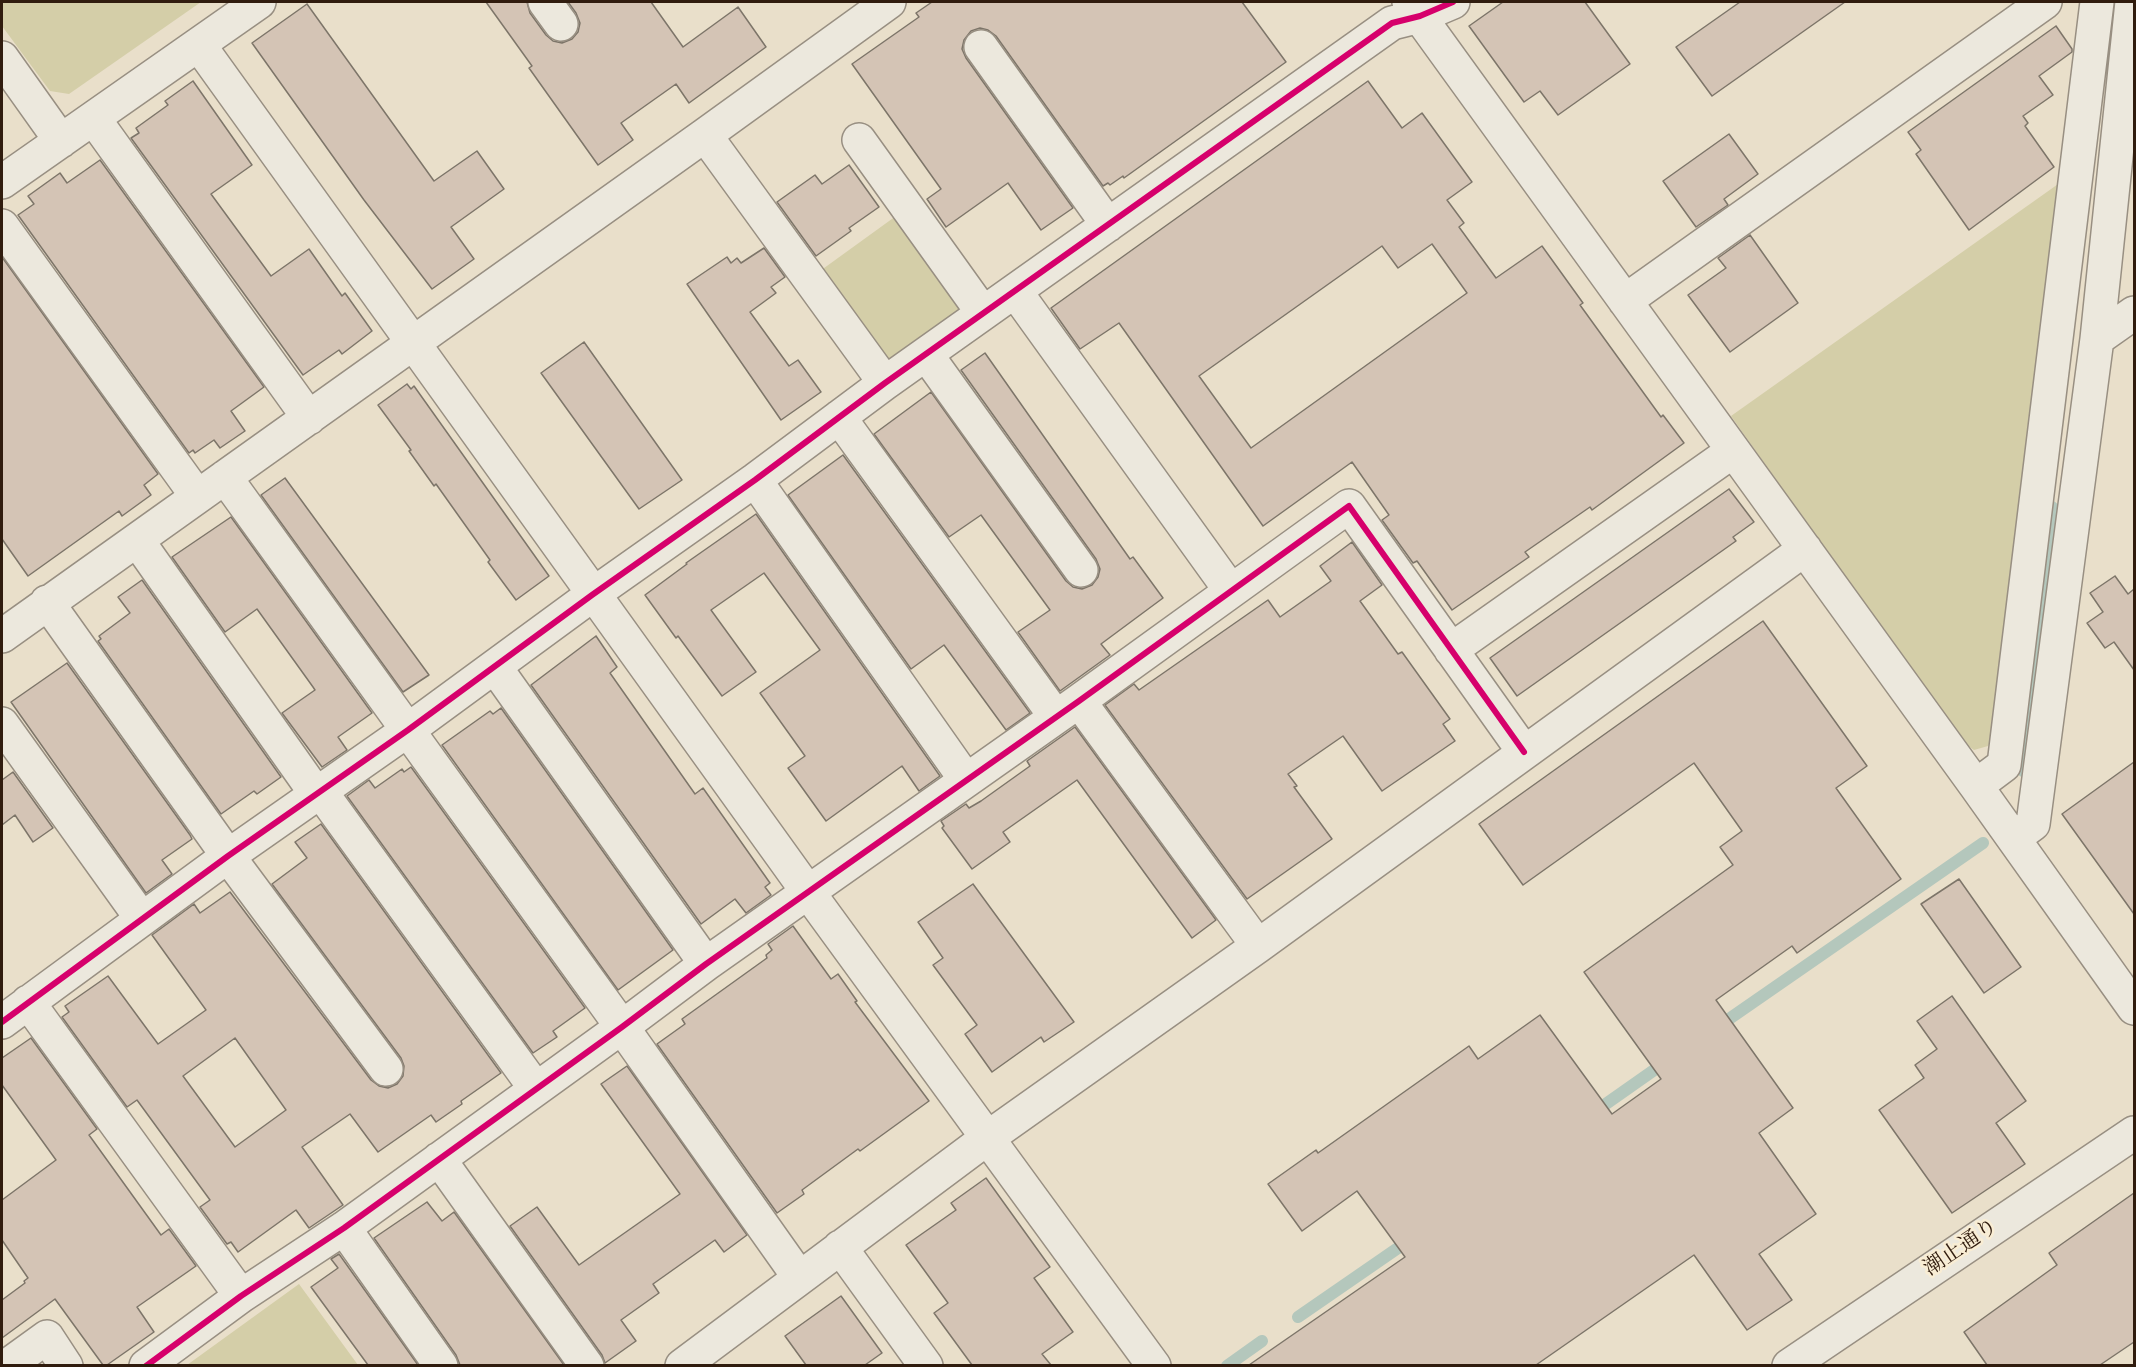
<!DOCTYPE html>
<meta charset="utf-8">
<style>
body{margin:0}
#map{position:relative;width:2136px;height:1367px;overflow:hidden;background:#e9dfca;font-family:Vollkorn,serif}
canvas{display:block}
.frame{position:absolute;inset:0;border:3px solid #301c0e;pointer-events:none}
</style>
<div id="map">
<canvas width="2136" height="1367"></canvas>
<div class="frame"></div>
</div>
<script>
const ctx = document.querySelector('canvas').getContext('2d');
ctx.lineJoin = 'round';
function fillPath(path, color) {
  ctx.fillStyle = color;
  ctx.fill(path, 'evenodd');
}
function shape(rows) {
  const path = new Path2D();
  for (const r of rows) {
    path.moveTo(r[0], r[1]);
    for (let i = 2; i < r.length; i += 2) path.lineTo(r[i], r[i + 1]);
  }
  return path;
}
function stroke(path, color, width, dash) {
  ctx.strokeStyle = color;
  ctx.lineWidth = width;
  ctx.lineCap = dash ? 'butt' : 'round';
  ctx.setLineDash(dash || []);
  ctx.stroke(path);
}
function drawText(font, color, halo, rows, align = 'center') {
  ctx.font = font + ' Vollkorn,"Noto Serif JP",serif';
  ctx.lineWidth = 5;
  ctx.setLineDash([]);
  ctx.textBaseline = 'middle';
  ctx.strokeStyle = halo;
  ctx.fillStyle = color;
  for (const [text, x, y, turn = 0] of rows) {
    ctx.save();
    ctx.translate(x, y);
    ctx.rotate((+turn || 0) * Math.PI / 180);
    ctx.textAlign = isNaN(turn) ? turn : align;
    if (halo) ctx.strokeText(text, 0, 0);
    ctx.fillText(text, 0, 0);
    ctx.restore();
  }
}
const green = shape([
 [2,2,201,2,69,94,50,91,2,26],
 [2061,182,1998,733,1988,746,1974,750,1961,741,1731,416],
 [896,216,964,310,888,365,820,271],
 [299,1284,358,1365,187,1365]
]);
const stream = shape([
 [2106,64,2114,2],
 [2023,771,2052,507],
 [1716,1028,1983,843],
 [1593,1113,1667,1061],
 [1298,1317,1411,1239],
 [1227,1366,1262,1341]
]);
const building = shape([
 [486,2,527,2,530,13,546,35,553,41,562,43,572,39,578,32,580,23,576,13,568,2,651,2,683,47,738,7,766,47,689,103,676,84,621,123,633,140,598,165,529,68,532,66,486,2],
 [932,2,1242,2,1286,62,1124,178,1123,176,1110,185,1108,183,1103,186,996,36,988,30,980,28,971,31,964,40,962,49,966,58,1073,208,1041,230,1008,183,946,227,927,199,941,189,852,64,919,17,916,13,932,2],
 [1503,2,1585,2,1630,64,1558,115,1540,91,1524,102,1469,26,1503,2],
 [1740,2,1845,2,1712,96,1676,47,1740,2],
 [307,4,434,181,477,151,504,189,451,227,474,259,432,289,364,200,252,43,307,4],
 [2056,26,2072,49,2072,52,2039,76,2053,95,2023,116,2028,123,2025,126,2054,167,1969,230,1916,154,1921,150,1908,132,2056,26],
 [193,81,252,165,211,194,271,276,309,249,342,296,345,293,372,331,342,354,339,350,303,375,131,138,139,133,136,128,168,105,165,101,193,81],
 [1368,81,1402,128,1422,113,1472,182,1447,200,1464,223,1459,227,1496,278,1542,246,1583,303,1580,305,1661,417,1663,415,1684,443,1592,510,1590,507,1525,552,1529,557,1452,610,1417,561,1413,563,1382,520,1389,515,1352,462,1263,526,1119,323,1080,349,1051,308,1368,81],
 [1432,244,1467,293,1251,448,1199,376,1382,246,1398,268,1432,244],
 [1729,134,1758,174,1724,199,1728,205,1696,227,1663,181,1729,134],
 [100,160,264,387,231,411,245,431,220,448,214,440,195,453,193,450,189,453,18,215,34,204,28,196,60,173,67,183,100,160],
 [849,165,879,207,849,228,851,231,816,256,777,202,815,175,822,184,849,165],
 [1750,235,1798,303,1730,352,1688,295,1726,268,1718,258,1750,235],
 [764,248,785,277,771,287,776,293,750,312,789,366,798,360,821,392,781,420,687,284,727,257,731,263,737,258,741,263,764,248],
 [2,257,158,474,144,485,151,495,122,516,119,511,28,576,2,539,2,257],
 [584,342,682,480,639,509,541,373,584,342],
 [985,353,1130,559,1133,557,1163,598,1101,644,1110,655,1060,691,1018,632,1050,610,981,515,949,537,874,434,931,392,1066,581,1073,587,1082,589,1092,585,1098,577,1100,569,1096,559,961,370,985,353],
 [407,384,411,389,414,386,549,576,516,600,488,562,490,560,436,484,434,486,409,451,411,450,378,405,407,384],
 [843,455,1030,713,1006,730,944,645,911,669,788,495,843,455],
 [285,478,429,675,403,692,261,495,285,478],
 [1729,489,1754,522,1733,537,1736,541,1517,696,1490,658,1729,489],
 [756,514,940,776,919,791,902,766,826,821,788,768,805,756,760,693,820,650,764,573,711,610,756,672,722,696,678,636,676,638,645,595,687,564,686,563,756,514],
 [231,517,372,713,338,737,347,750,322,767,282,713,315,690,313,687,257,609,225,632,172,557,231,517],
 [1352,542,1382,585,1360,601,1398,654,1402,652,1450,719,1443,724,1455,741,1382,791,1343,736,1288,774,1297,786,1294,787,1332,839,1247,899,1105,705,1134,684,1139,690,1268,600,1280,617,1331,581,1320,566,1352,542],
 [2115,576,2128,594,2134,589,2134,670,2114,642,2105,648,2087,623,2103,612,2090,593,2115,576],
 [142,580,281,777,257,794,254,791,221,814,98,641,101,639,99,636,130,613,118,597,142,580],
 [1763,621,1867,766,1836,788,1901,879,1797,953,1792,946,1716,1000,1793,1108,1759,1133,1816,1214,1759,1254,1792,1300,1747,1330,1694,1255,1536,1365,1249,1365,1405,1257,1357,1191,1302,1231,1268,1184,1316,1150,1318,1153,1469,1046,1478,1059,1540,1015,1612,1114,1661,1079,1584,972,1733,865,1720,847,1742,831,1694,763,1523,885,1479,824,1763,621],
 [596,636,617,667,610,673,695,794,703,788,770,883,765,887,771,895,746,913,735,899,701,924,531,685,596,636],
 [67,663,190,835,192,839,162,860,172,874,146,893,11,702,67,663],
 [501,708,673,950,618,990,442,745,490,711,493,714,501,708],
 [1075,727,1216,920,1192,938,1077,780,1003,832,1010,842,972,869,942,828,944,826,941,821,966,804,969,808,981,801,1030,766,1027,761,1075,727],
 [2134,762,2134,914,2062,814,2134,762],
 [411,767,585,1008,553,1031,557,1037,533,1053,347,796,369,780,375,788,402,769,404,772,411,767],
 [13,772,53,828,33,842,15,815,2,825,2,780,13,772],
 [321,824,501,1073,461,1101,462,1104,436,1122,431,1115,378,1152,350,1114,302,1147,343,1205,309,1228,296,1210,238,1252,231,1242,227,1244,200,1207,210,1200,137,1100,127,1107,62,1017,69,1012,65,1006,108,976,158,1044,206,1010,152,935,194,904,200,913,230,892,371,1080,379,1086,388,1088,397,1084,403,1076,404,1066,401,1058,272,884,307,858,295,842,321,824],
 [235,1038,286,1110,235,1147,183,1076,235,1038],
 [1959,879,2021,967,1984,993,1921,904,1959,879],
 [973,884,1074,1022,1044,1042,1041,1037,992,1072,965,1034,977,1025,933,965,943,958,918,922,973,884],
 [793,926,831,979,838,974,857,1001,855,1002,929,1101,860,1151,858,1149,802,1190,804,1194,777,1213,657,1044,685,1024,682,1019,767,958,766,955,772,950,768,944,793,926],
 [1952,996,2026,1101,1996,1123,2025,1164,1952,1213,1879,1110,1924,1078,1915,1065,1937,1049,1917,1021,1952,996],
 [31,1038,97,1129,89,1135,161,1235,169,1229,196,1266,137,1307,154,1332,107,1365,103,1365,55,1299,2,1338,2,1300,25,1283,24,1281,28,1278,2,1240,2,1200,56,1160,2,1085,2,1058,31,1038],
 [627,1066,747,1235,724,1252,715,1240,653,1284,659,1293,621,1320,636,1341,605,1363,602,1355,510,1226,537,1207,579,1265,680,1194,601,1084,627,1066],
 [986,1178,1050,1267,1034,1278,1073,1332,1042,1354,1051,1365,972,1365,934,1313,948,1303,906,1245,956,1210,951,1203,986,1178],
 [2134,1193,2134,1342,2100,1365,1987,1365,1964,1332,2057,1265,2049,1253,2134,1193],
 [427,1202,442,1221,454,1212,564,1365,460,1365,456,1355,374,1238,427,1202],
 [339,1254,418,1365,368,1365,311,1287,338,1268,331,1259,339,1254],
 [841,1296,882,1353,865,1365,806,1365,785,1336,841,1296]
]);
const minor = shape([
 [545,2,561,24],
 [1409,2,1976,786,2134,1008],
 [199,45,808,892,1154,1366],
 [981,47,1108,225],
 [2,58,61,141],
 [94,119,309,418],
 [705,135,885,383],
 [859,140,983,313],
 [2,182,259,2],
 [2,226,197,496],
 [1015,291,1231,591],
 [1625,301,2045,2],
 [2097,339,2134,313],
 [926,354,1081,570],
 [839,417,1056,717],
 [225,477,622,1027,799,1277],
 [755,480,966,780],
 [137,540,317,795],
 [47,602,228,856,386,1069],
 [2,636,705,135,889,2],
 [1451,650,1733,451],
 [495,667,706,964],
 [1079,701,1258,946],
 [2,724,142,919],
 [1976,786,2004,765,2097,2],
 [321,792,536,1089],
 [2014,838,2033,824,2097,339,2132,2],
 [28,1002,241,1296],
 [2,1022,228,856,408,730,592,595,755,480,885,383,1392,23,1420,16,1453,2],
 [439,1159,587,1366],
 [344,1228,441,1366],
 [840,1247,926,1366],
 [7,1366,47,1337,66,1366],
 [146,1366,241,1296,344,1228,622,1027,706,964,1079,701,1349,506,1524,752],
 [682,1366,986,1139,1258,946,1805,549],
 [1789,1366,2134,1133]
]);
const cycleway = shape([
 [2,1022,228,856,408,730,592,595,755,480,885,383,1392,23,1420,16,1453,2],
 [146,1366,241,1296,344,1228,622,1027,706,964,1079,701,1349,506,1524,752]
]);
const streetNames = [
 ["潮止通り",1962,1249,-34]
];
fillPath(green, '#d4cea8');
stroke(stream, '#b4c7bc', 12);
fillPath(building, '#d4c4b5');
stroke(building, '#7d7569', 1.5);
stroke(minor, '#988f82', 36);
stroke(minor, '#ece8dd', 33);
stroke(cycleway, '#d6006c', 6);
drawText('21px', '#301c0e', '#f9edd4', streetNames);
</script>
